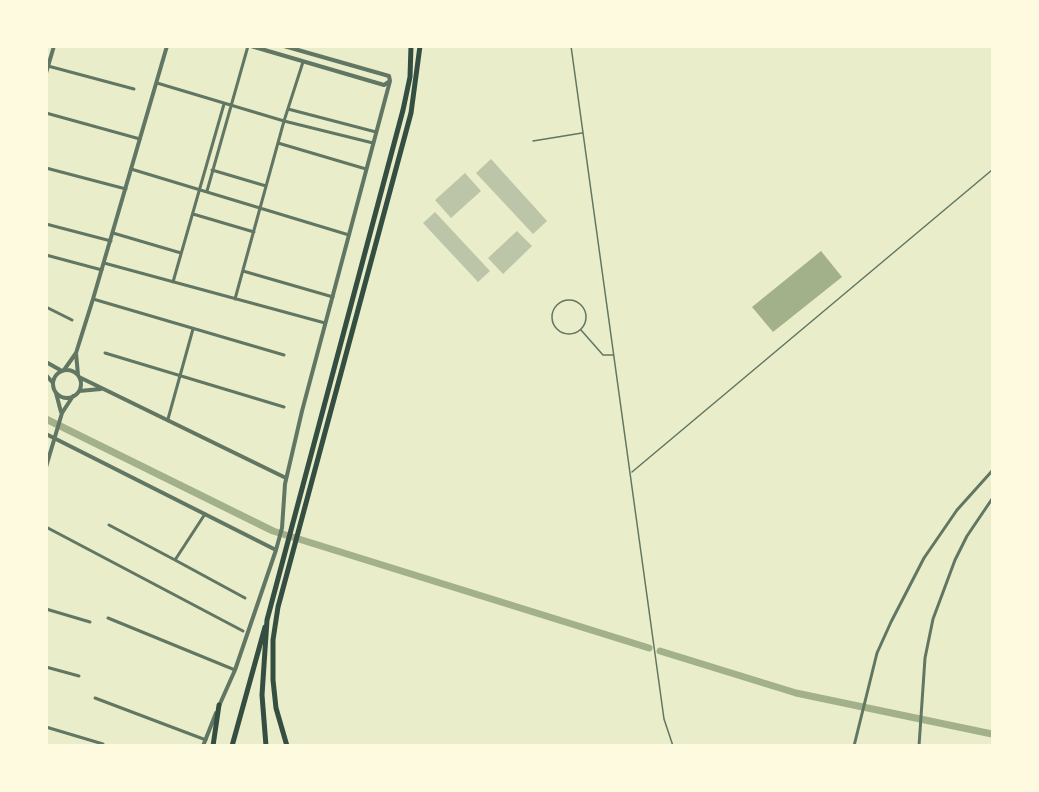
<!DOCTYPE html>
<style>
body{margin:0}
#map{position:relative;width:1039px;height:792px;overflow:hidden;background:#e9edc9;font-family:Rubik,sans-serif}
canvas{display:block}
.frame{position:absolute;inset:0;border:48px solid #fefae0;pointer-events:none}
</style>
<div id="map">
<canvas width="1039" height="792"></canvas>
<div class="frame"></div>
</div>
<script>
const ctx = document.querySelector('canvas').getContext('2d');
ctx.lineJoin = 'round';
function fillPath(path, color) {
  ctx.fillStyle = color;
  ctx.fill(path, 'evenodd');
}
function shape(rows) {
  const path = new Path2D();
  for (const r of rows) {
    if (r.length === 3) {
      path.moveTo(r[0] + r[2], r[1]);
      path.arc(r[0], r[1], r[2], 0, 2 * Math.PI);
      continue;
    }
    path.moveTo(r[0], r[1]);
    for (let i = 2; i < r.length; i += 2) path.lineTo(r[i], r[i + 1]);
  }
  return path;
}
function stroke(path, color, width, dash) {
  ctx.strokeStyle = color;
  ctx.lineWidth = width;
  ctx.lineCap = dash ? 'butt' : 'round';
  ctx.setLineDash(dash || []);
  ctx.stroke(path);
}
const water = shape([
 [821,251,842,277,773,332,752,307]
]);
const canal = shape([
 [46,419,273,531,649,648],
 [660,651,796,693,992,734]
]);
const building = shape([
 [491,159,547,221,533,234,476,173],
 [465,173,481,191,451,218,435,200],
 [435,212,490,271,478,282,423,223],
 [517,231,532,246,503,274,488,258]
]);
const service = shape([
 [571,46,664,719,673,746],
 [533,141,582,133],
 [569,317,17],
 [581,330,603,355,613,355],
 [632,472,992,170]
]);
const minor = shape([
 [48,66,134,89],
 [157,83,284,121,373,143],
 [288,109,376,132],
 [46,113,140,139],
 [278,143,366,169],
 [46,168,126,189],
 [131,169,349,235],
 [212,170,266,186],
 [207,191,248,46],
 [193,214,254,232],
 [46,224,111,241],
 [113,233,181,253],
 [46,255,102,270],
 [104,263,325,323],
 [243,271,333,297],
 [173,282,224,104],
 [93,299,284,355],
 [235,299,284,121,303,62],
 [46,307,72,320],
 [105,353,284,407],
 [168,419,193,329],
 [109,525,175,560,205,514],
 [46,527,243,631],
 [175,560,245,598],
 [46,609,90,622],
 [108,618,235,670],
 [46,667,79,676],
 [95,698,206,740],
 [46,727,103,744],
 [854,746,877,653,891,622,924,558,957,510,992,471],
 [919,746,925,658,933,619,955,560,967,536,992,499]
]);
const tertiary = shape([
 [251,46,384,85,390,81,389,76,284,46],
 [46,73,54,46],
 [76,353,78,375],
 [46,362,62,371],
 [64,370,76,353,93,299,167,46],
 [67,384,14],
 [46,375,53,383],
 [79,377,286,478],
 [79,391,101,389],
 [56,393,61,412],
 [46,434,276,550],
 [46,467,62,413,73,396],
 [219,706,235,670,276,550,282,528,285,484,302,411,390,81],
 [203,746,216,713]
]);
const primary = shape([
 [213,746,219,705],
 [232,746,265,627]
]);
const trunk = shape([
 [266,746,262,695,267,620,403,110,410,77,411,46],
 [287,746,276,708,273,680,273,640,278,607,411,113,420,46]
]);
fillPath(water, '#a3b18a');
stroke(canal, '#a3b18a', 7);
fillPath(building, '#bcc5a7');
stroke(service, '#617663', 1.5);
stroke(minor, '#617663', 3);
stroke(tertiary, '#617663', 4);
stroke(primary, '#344e41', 5);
stroke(trunk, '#344e41', 5);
</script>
